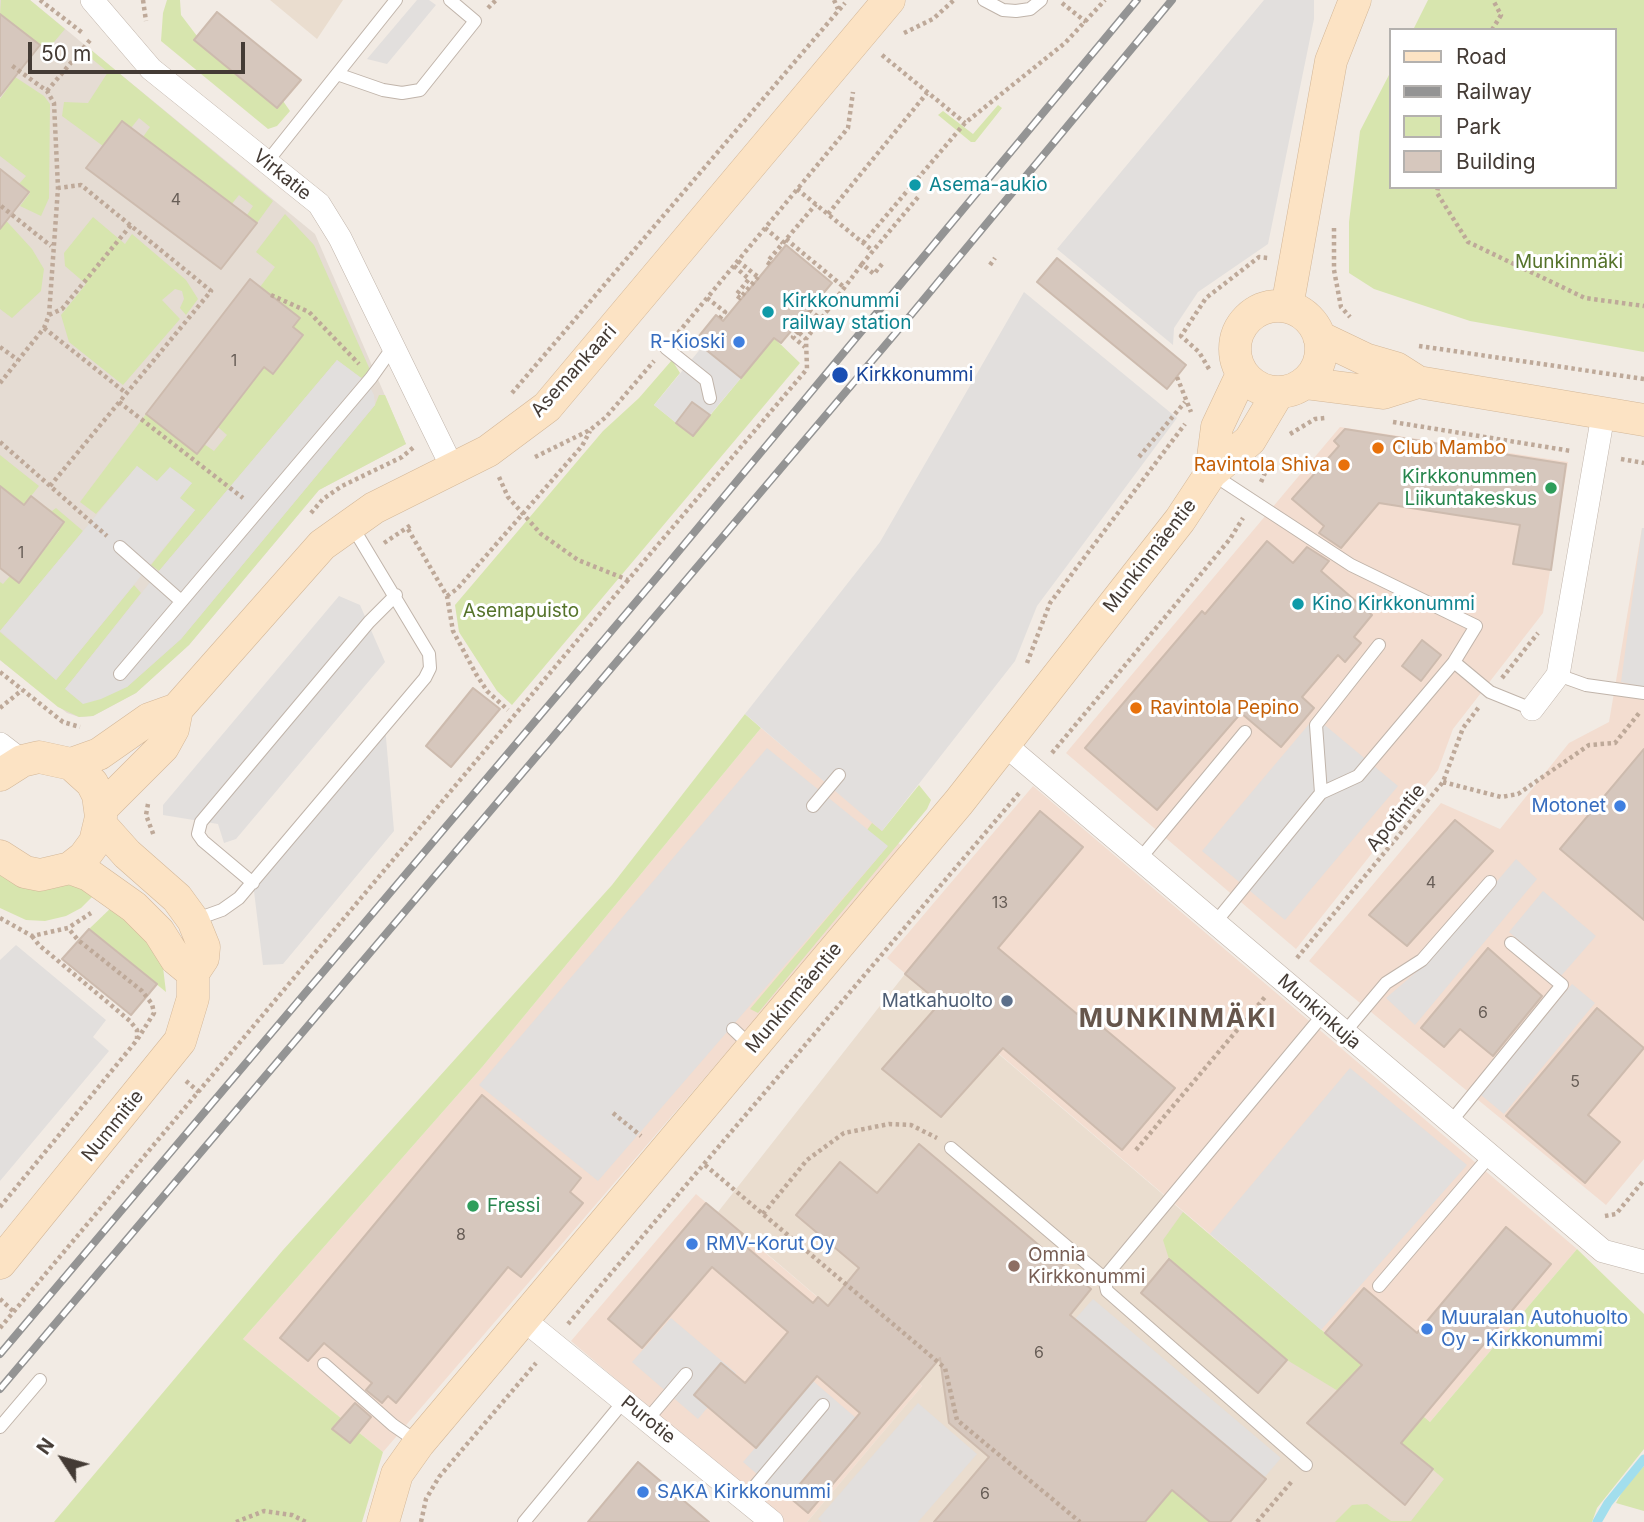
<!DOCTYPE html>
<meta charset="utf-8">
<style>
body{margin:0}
#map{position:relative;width:1644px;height:1522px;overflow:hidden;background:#f2ebe4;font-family:Inter,sans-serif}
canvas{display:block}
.legend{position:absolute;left:1389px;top:28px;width:228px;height:161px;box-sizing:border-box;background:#fff;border:2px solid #b4b1ae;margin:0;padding:9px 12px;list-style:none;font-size:21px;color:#443b35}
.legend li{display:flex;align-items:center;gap:14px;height:35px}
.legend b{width:35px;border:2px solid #b4b1ae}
.north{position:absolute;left:28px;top:1424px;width:70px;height:70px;-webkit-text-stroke:5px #fff;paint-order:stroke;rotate:306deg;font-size:19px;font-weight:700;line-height:28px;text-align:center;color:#443b35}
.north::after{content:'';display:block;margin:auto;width:24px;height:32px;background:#443b35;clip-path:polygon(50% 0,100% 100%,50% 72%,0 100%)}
.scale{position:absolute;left:28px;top:42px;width:217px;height:32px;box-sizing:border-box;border:4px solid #443b35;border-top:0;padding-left:9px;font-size:21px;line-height:24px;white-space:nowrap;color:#443b35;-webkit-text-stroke:5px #fff;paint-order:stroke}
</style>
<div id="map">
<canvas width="1644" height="1522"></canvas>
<ul class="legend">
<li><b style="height:9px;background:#fce3c4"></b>Road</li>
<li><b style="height:9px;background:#949494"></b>Railway</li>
<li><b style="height:19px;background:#d7e5ae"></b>Park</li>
<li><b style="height:19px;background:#d6c7bd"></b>Building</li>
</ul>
<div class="north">N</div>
<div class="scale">50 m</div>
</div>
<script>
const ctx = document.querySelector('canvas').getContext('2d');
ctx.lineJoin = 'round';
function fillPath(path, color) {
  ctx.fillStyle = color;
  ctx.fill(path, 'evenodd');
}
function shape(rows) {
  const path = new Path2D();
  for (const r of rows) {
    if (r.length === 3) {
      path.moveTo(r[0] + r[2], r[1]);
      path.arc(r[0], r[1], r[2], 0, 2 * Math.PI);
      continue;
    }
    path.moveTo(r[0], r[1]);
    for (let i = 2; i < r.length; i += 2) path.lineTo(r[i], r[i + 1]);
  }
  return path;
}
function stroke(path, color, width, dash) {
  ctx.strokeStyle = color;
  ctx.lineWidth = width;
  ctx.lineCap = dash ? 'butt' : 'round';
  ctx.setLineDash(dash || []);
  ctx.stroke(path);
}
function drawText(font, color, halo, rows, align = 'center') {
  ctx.font = font + ' Inter,sans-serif';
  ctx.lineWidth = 6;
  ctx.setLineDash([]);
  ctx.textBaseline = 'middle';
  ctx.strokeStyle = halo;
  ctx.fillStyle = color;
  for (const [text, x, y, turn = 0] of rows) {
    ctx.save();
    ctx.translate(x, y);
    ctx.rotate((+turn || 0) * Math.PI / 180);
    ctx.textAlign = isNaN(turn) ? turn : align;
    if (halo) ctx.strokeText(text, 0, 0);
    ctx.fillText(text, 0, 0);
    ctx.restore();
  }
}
const residential = shape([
 [0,0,30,0,315,234,406,444,319,490,189,645,136,693,93,716,79,717,67,713,0,660]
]);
const commercial = shape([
 [1340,427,1568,462,1543,613,1453,729,1438,770,1296,949,1066,753],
 [1642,528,1644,528,1644,1159,1606,1205,1309,961,1441,803,1500,829,1569,743,1609,722],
 [761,728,903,847,383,1452,243,1339,483,1066],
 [1033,786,1577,1249,1430,1422,887,958],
 [696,1194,922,1386,807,1522,784,1522,571,1341]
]);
const education = shape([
 [270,0,343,0,317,39],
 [905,974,1490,1474,1449,1522,807,1522,922,1386,718,1212]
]);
const green = shape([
 [1,0,30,0,65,29,49,48,41,45,33,54,23,47,30,37,0,14],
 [167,0,180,0,181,15,197,36,194,40,277,108,283,101,290,111,277,126,268,129,161,41,163,13],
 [1428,0,1644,0,1644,352,1470,321,1374,289,1349,273,1349,222,1360,131,1390,73,1390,187,1614,187,1614,30,1413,30],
 [90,49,273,201,257,223,247,215,253,206,239,195,231,205,143,137,150,127,139,118,131,128,122,121,103,146,62,116,64,102,88,103,108,72,86,54],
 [6,71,44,96,50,104,49,198,41,216,20,206,30,193,19,184,26,176,0,156,0,99,10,85,1,78],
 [998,105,1002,108,975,142,971,142,938,115,943,111,973,134],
 [0,214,32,249,44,269,41,291,12,318,0,309,0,229,3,225],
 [285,214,314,245,371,372,361,378,337,360,159,571,151,565,195,510,179,498,192,483,157,482,137,466,96,514,80,502,146,414,196,453,204,444,214,451,227,435,218,427,264,367,274,374,303,335,293,327,299,317,260,287,275,267,256,252],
 [93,217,125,244,132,234,186,280,198,299,186,315,180,308,184,299,182,291,175,289,162,300,180,319,123,385,69,342,61,315,86,284,65,266,64,253],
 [774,338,800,363,512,705,497,691,459,632,455,605,603,431,639,398,672,360,680,373,654,405,693,436],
 [379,395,385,395,406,444,319,490,189,645,136,693,93,716,79,717,58,707,0,660,0,632,56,680,134,585,141,593,65,689,127,687,181,639,375,405],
 [0,455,39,486,24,505,0,486],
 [46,507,52,511,56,508,83,531,0,631,0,582,3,584,10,576,19,583,59,531,40,515],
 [745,714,761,728,483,1066,243,1339,383,1452,362,1522,54,1522,283,1250,612,885],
 [919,785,931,800,927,809,758,1013,750,1009,887,847,867,830,872,823,882,831],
 [0,874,81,887,95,894,81,908,66,916,45,921,26,920,0,908],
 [114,905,136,921,162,959,166,992,89,929],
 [1183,1212,1430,1422,1577,1249,1644,1314,1644,1449,1597,1508,1592,1522,1335,1522,1352,1505,1367,1504,1391,1521,1411,1521,1444,1479,1338,1391,1287,1360,1169,1259,1163,1240],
 [1644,1466,1644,1511,1616,1503,1624,1488],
 [1172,1490,1210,1522,1145,1522]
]);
const parking = shape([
 [417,0,429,0,436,5,387,64,367,59],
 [1264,0,1314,0,1314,19,1268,244,1198,292,1174,328,1173,345,1057,249],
 [1024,292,1177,418,1037,606,1015,661,882,831,745,714,880,542],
 [702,347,741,378,710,415,692,402,676,423,654,405],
 [337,360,368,383,374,395,375,405,181,639,127,687,101,699,83,704,65,689,159,571],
 [137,466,157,481,170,467,192,483,180,498,195,510,56,680,0,631],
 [1642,528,1644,528,1644,687,1621,682],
 [339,596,360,605,385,662,236,839,224,843,218,824,163,815,163,805],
 [1315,717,1398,786,1285,920,1202,851],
 [385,726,394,831,283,964,263,965,253,883],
 [767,748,888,846,598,1181,479,1085],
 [1516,859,1537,879,1415,1025,1386,998,1428,962],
 [1543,891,1596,936,1561,976,1509,932],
 [16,945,106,1020,93,1037,109,1051,0,1181,0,960],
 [1572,984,1595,1003,1504,1114,1481,1095],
 [1350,1068,1467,1165,1321,1330,1210,1234],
 [1093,1299,1281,1458,1264,1478,1075,1319],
 [671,1318,736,1373,698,1419,632,1362],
 [813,1381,856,1418,786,1499,743,1462],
 [918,1403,977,1454,918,1522,822,1522,818,1519]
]);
const stream = shape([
 [1597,1522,1608,1503,1644,1459]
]);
const building = shape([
 [217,12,301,80,277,108,194,40,217,12],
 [0,14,40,45,0,96,0,14],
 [122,121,257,223,221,269,86,168,122,121],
 [0,169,29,192,0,229,0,169],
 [786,245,832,283,781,343,774,338,741,378,695,341,716,315,723,321,786,245],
 [1057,258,1186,365,1167,389,1037,282,1057,258],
 [250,279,300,318,293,327,303,335,273,374,264,367,197,454,146,414,250,279],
 [692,402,710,415,693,436,676,423,692,402],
 [1345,429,1566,464,1551,570,1513,564,1520,525,1379,503,1341,548,1319,533,1324,526,1292,499,1339,446,1334,441,1345,429],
 [0,486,24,505,31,496,64,522,19,583,0,568,0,486],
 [1267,541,1293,563,1307,547,1329,561,1321,571,1372,615,1354,637,1361,643,1345,662,1338,655,1302,697,1314,708,1281,747,1241,713,1157,810,1085,748,1202,611,1205,614,1267,541],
 [1422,640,1441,655,1421,681,1402,666,1422,640],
 [473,688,500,709,451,767,426,746,473,688],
 [1644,749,1644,920,1560,849,1644,749],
 [1040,811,1083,847,998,948,1077,1014,1081,1009,1175,1088,1122,1150,1003,1048,941,1117,882,1069,940,1003,905,974,1040,811],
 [1455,820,1493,851,1407,946,1369,915,1455,820],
 [89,929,157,984,131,1015,62,959,89,929],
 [1488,948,1542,996,1493,1056,1460,1029,1444,1047,1421,1028,1488,948],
 [1597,1008,1644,1048,1588,1115,1620,1142,1585,1183,1506,1116,1597,1008],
 [482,1095,581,1178,570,1192,583,1203,521,1277,508,1267,396,1403,388,1396,382,1403,366,1390,372,1383,324,1343,308,1361,280,1338,482,1095],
 [919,1144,1091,1289,1070,1315,1266,1479,1230,1522,1210,1522,1172,1490,1145,1522,934,1522,989,1457,949,1423,940,1358,808,1513,789,1497,860,1413,817,1376,756,1448,694,1395,721,1363,745,1383,788,1332,712,1267,642,1348,608,1319,706,1203,743,1234,738,1240,813,1303,818,1297,828,1306,859,1268,796,1215,840,1162,877,1193,919,1144],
 [1506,1227,1551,1264,1401,1443,1433,1469,1405,1505,1307,1423,1362,1365,1325,1333,1364,1288,1417,1333,1506,1227],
 [1169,1259,1287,1360,1258,1393,1141,1293,1169,1259],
 [355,1403,371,1417,350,1443,332,1429,355,1403],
 [638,1462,709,1522,588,1522,638,1462]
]);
const path = shape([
 [40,0,84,34],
 [143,0,146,21],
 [834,0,838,9],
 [1062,3,1086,22],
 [488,8,496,0],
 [1492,30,1501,15,1493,0],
 [904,33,933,19,954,0],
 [882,55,965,123],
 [47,91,91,39],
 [1438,187,1437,193,1468,242,1585,298,1644,306],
 [797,189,873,251],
 [1,206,51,246],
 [828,214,927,93],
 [765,228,783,243],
 [1334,228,1334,270,1341,307,1350,317],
 [786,239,845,288],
 [863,243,965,123,1065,43,1105,0],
 [738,261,758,277],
 [770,264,767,262,816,204],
 [882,264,874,274,862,264,919,196],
 [990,265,995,258],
 [734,266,749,279,736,295,740,298,758,277],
 [271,295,309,312,359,364],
 [707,298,725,312,720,318],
 [816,301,829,312],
 [809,310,822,320],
 [49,315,62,309,131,225],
 [44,328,126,393],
 [794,328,806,339],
 [798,331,793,337,805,347],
 [678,333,848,128,853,92],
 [1419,346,1644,379],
 [0,347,18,360],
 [1209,369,1199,352,1181,336,1206,298,1259,257,1268,258],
 [1177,377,1191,412],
 [0,383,44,328,49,315,58,188,54,103,47,91,11,65],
 [512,393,845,3],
 [119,402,243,498],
 [1393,422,1571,451],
 [1290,434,1315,419,1325,418],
 [0,442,107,536],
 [535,457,590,430,606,417,654,361],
 [1139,457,1185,402],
 [1621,459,1644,463],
 [499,477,508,497,541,534,578,560,628,580,807,369,806,339,862,264],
 [1261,482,1269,464],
 [50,486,211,291,81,185,58,188],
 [311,513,323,499,342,486,402,457,414,447],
 [408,529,447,596,453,631,476,674,487,691,508,710],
 [384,543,411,525],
 [447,596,457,589,582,446,590,431],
 [1027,663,1050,603,1185,424],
 [0,672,63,722,80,727],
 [1502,678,1538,633],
 [0,708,22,690],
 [1052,753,1230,539,1243,518],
 [1443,782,1501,797,1518,794,1589,745,1615,743,1640,712],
 [148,804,146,815,154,836],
 [0,918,32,936,68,928,91,913],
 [32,936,39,945,130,1021,137,1030,137,1039],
 [1297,958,1443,782,1463,728,1479,707],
 [186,1081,199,1092],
 [613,1113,641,1136],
 [1136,1150,1265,997],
 [705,1165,945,1368,957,1420,1080,1522],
 [0,1207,137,1040,154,1013,152,1004,142,991,78,940,68,928],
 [763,1214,807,1160,844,1133,889,1124,911,1125,937,1138],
 [1605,1216,1616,1214,1644,1180],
 [0,1299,14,1312],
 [568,1324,1020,792],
 [0,1328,628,580],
 [236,1522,264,1511,292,1515,306,1522],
 [421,1522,426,1499,439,1477,536,1363],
 [1257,1522,1293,1480]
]);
const lane = shape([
 [984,0,1003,10,1016,11,1030,9,1041,0],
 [337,74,383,90,402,93,420,90,475,21,450,0],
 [267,162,396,0],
 [666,348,706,380,710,398],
 [1212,474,1351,565,1476,626,1454,662,1358,776,1321,793,1214,924],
 [120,547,181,601],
 [1454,662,1490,692,1532,709],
 [120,674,371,378,393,347],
 [1558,675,1586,685,1644,693],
 [1321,793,1316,725,1379,645],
 [813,806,839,775],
 [1139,860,1245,732],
 [253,883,203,841,198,834,201,822,369,622,396,595],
 [194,920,222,910,239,898,425,678,430,668,429,654,352,526],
 [733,1029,752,1047],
 [1344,1033,1386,983,1422,960,1490,882],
 [1449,1124,1562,985,1511,943],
 [951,1148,1104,1278,1322,1016],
 [1104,1278,1107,1291,1306,1465],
 [1379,1286,1489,1157],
 [324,1364,393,1425,419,1443],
 [647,1420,686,1374],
 [0,1427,40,1380],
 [744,1499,823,1405],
 [524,1522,624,1401]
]);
const street = shape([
 [92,0,151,69,319,204,340,238,453,469],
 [1532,709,1558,675,1603,415],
 [0,744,22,761],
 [1004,744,1603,1251,1644,1262],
 [523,1319,772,1522]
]);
const secondary = shape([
 [1278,349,43],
 [1287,307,1331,61,1355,0],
 [1319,337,1365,359,1396,368,1418,382,1644,420],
 [1304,383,1383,393,1418,382],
 [1211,473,1217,427,1242,374],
 [71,764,99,754,149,719,177,709],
 [0,775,22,761,39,757,71,764,92,783,98,795,101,817,95,842,84,857,70,868,40,875,25,872,0,856],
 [101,809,163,747,173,729,177,709,322,545,374,508,488,451,547,407,889,0],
 [70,868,89,875,134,907,159,932,176,959,193,973],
 [0,1263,180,1041,193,998,193,973,203,958,204,947,193,920,177,898,127,854,101,825],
 [383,1522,397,1474,419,1443,959,802,1180,520,1211,473,1250,440,1278,393]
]);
const rail = shape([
 [0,1354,663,570,1137,0],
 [0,1389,910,316,1172,0]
]);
const markers = [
 [915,185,7,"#0f9aa8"],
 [768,312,7,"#0f9aa8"],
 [739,342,7,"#3f7fe0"],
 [840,375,9,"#1a4fb4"],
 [1378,448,7,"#e8710a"],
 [1344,465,7,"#e8710a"],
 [1551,488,7,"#2e9e5b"],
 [1298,604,7,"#0f9aa8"],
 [1136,708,7,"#e8710a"],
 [1620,806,7,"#3f7fe0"],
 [1007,1001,7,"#5c6f8a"],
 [473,1206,7,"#2e9e5b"],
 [692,1244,7,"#3f7fe0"],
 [1014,1266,7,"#8d6e63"],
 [1427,1329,7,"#3f7fe0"],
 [643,1492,7,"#3f7fe0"]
];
const numberNames = [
 ["4",176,200],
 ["1",234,361],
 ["1",21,553],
 ["4",1431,883],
 ["13",1000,903],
 ["6",1483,1013],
 ["5",1575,1082],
 ["8",461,1235],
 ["6",1039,1353],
 ["6",985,1494]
];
const streetNames = [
 ["Virkatie",282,175,39],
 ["Asemankaari",574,371,-48],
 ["Munkinmäentie",1150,556,-52],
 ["Apotintie",1396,818,-51],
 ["Munkinmäentie",794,998,-50],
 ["Munkinkuja",1319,1012,41],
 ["Nummitie",113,1126,-51],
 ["Purotie",648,1420,39]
];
const cultureNames = [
 ["Asema-aukio",929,185],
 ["Kirkkonummi",782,301],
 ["railway station",782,323],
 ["Kino Kirkkonummi",1312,604]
];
const parkNames = [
 ["Munkinmäki",1569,262],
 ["Asemapuisto",521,611]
];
const shopNames = [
 ["R-Kioski",725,342,"right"],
 ["Motonet",1606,806,"right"],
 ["RMV-Korut Oy",706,1244],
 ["Muuralan Autohuolto",1441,1318],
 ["Oy - Kirkkonummi",1441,1340],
 ["SAKA Kirkkonummi",657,1492]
];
const transitNames = [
 ["Kirkkonummi",856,375]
];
const foodNames = [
 ["Club Mambo",1392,448],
 ["Ravintola Shiva",1330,465,"right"],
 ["Ravintola Pepino",1150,708]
];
const leisureNames = [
 ["Kirkkonummen",1537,477],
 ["Liikuntakeskus",1537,499],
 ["Fressi",487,1206,"left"]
];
const serviceNames = [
 ["Matkahuolto",993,1001]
];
const educationNames = [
 ["Omnia",1028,1255],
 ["Kirkkonummi",1028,1277]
];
const districtNames = [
 ["MUNKINMÄKI",1178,1019]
];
fillPath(residential, '#e5dcd3');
fillPath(commercial, '#f3ddd0');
fillPath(education, '#eaddcf');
fillPath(green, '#d7e5ae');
fillPath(parking, '#e2dfdd');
stroke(stream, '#a2deed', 9);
fillPath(building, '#d6c7bd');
stroke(building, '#cdbbae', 2);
stroke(lane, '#c0b4aa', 14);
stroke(street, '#c0b4aa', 24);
stroke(secondary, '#d3b798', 33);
stroke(path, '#bea999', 4.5, [3.5, 3.5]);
stroke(lane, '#fff', 12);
stroke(street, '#fff', 23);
stroke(secondary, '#fce3c4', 32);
stroke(rail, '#949494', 8);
stroke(rail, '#fff', 5, [16]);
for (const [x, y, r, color] of markers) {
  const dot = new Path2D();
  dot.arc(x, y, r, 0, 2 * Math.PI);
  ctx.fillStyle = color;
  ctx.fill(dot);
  stroke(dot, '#fff', 2.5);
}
drawText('16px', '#685e57', null, numberNames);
drawText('19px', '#443b35', '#fff', streetNames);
drawText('19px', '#0d838f', '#fff', cultureNames, 'left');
drawText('19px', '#55732a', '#fff', parkNames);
drawText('19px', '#366cbe', '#fff', shopNames, 'left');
drawText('19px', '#164399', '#fff', transitNames, 'left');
drawText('19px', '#c56008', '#fff', foodNames, 'left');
drawText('19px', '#27864d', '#fff', leisureNames, 'right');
drawText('19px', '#4e5e75', '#fff', serviceNames, 'right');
drawText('19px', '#785e54', '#fff', educationNames, 'left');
ctx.letterSpacing = '2px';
drawText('bold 26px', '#66564c', '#fff', districtNames);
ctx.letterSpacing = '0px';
</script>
